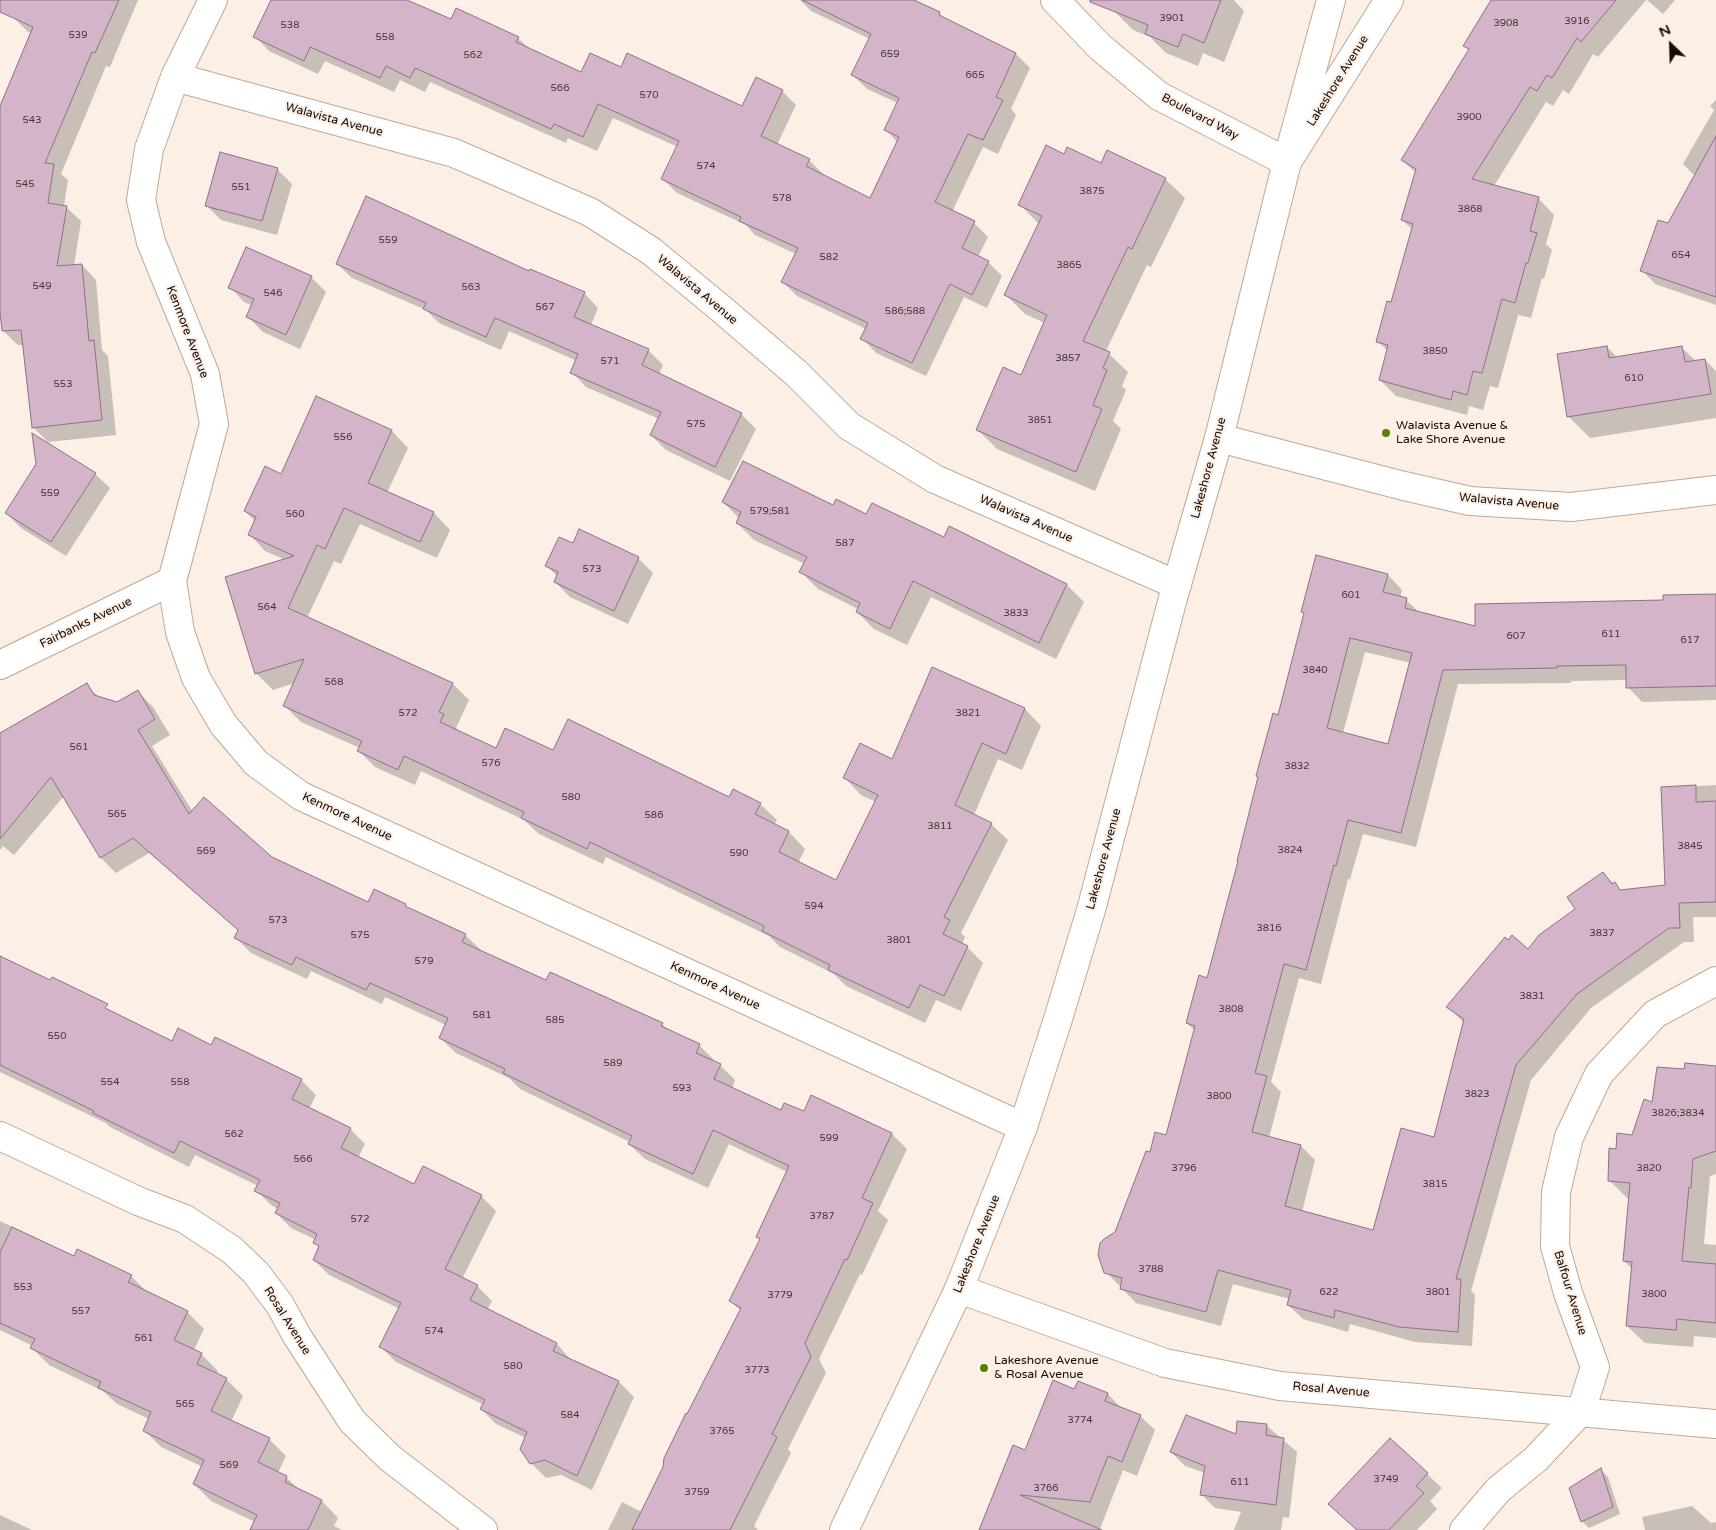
<!DOCTYPE html>
<style>
body{margin:0}
#map{position:relative;width:1716px;height:1530px;overflow:hidden;background:#fbefe6;font-family:"Varela Round",sans-serif}
canvas{display:block}
.north{position:absolute;left:1646px;top:20px;width:50px;height:50px;-webkit-text-stroke:4px #fbefe6;paint-order:stroke;rotate:336deg;font-size:14px;font-weight:700;line-height:20px;text-align:center;color:#150c05}
.north::after{content:'';display:block;margin:auto;width:18px;height:22px;background:#150c05;clip-path:polygon(50% 0,100% 100%,50% 72%,0 100%)}
</style>
<div id="map">
<canvas width="1716" height="1530"></canvas>
<div class="north">N</div>
</div>
<script>
const ctx = document.querySelector('canvas').getContext('2d');
ctx.lineJoin = 'round';
function fillPath(path, color) {
  ctx.fillStyle = color;
  ctx.fill(path, 'evenodd');
}
function shape(rows) {
  const path = new Path2D();
  for (const r of rows) {
    path.moveTo(r[0], r[1]);
    for (let i = 2; i < r.length; i += 2) path.lineTo(r[i], r[i + 1]);
  }
  return path;
}
function stroke(path, color, width, dash) {
  ctx.strokeStyle = color;
  ctx.lineWidth = width;
  ctx.lineCap = dash ? 'butt' : 'round';
  ctx.setLineDash(dash || []);
  ctx.stroke(path);
}
function drawText(font, color, halo, rows, align = 'center') {
  ctx.font = font + ' "Varela Round",sans-serif';
  ctx.lineWidth = 4;
  ctx.setLineDash([]);
  ctx.textBaseline = 'middle';
  ctx.strokeStyle = halo;
  ctx.fillStyle = color;
  for (const [text, x, y, turn = 0] of rows) {
    ctx.save();
    ctx.translate(x, y);
    ctx.rotate((+turn || 0) * Math.PI / 180);
    ctx.textAlign = isNaN(turn) ? turn : align;
    if (halo) ctx.strokeText(text, 0, 0);
    ctx.fillText(text, 0, 0);
    ctx.restore();
  }
}
const shadow = shape([
 [21,0,138,0,110,67,106,66,61,174,68,180,64,206,66,207,81,221,74,266,82,265,96,280,102,350,108,356,116,435,48,442,33,427,24,345,18,345,3,331,0,296,0,109,32,33,28,32,13,17],
 [272,0,404,0,451,21,518,38,531,50,581,73,622,68,743,107,782,91,796,105,777,145,809,160,823,174,823,176,871,200,898,143,885,129,898,103,867,89,853,75,870,39,811,11,800,0,911,0,939,13,945,19,1016,54,1030,68,1011,109,1016,115,998,154,983,147,952,212,974,223,988,237,978,257,988,262,1002,276,987,308,964,297,926,376,876,353,862,338,866,329,797,296,783,282,796,254,755,235,746,225,677,193,663,179,678,147,613,118,597,151,568,138,566,143,430,82,425,92,400,80,394,92,325,61,318,74,269,51,255,36],
 [1117,0,1234,0,1244,11,1224,62,1203,53,1198,66,1166,53,1150,37,1133,30,1113,10],
 [1492,0,1646,0,1598,57,1593,54,1569,94,1563,90,1553,106,1546,102,1494,186,1538,198,1554,215,1546,244,1552,250,1544,279,1542,278,1531,318,1518,315,1498,388,1490,386,1483,410,1469,406,1467,415,1396,396,1380,380,1388,351,1377,341,1391,304,1413,230,1402,220,1416,173,1402,160,1470,51,1464,46],
 [1647,0,1675,0,1663,14],
 [1716,100,1716,305,1655,284,1642,270,1695,176,1683,164,1714,110,1710,106],
 [1064,155,1165,179,1185,198,1151,267,1147,265,1106,351,1128,372,1122,386,1126,390,1113,421,1121,429,1095,491,997,449,978,430,1022,377,1045,323,1025,314,1006,295,1039,224,1020,205],
 [277,169,292,184,277,235,221,220,206,205],
 [337,264,530,272,584,293,598,308,591,325,649,351,663,365,659,374,741,414,756,429,730,481,666,450,651,435,659,419,586,387,572,372,577,361,509,331,501,350,439,323,426,310,352,278],
 [311,277,326,292,300,349,263,332,248,317,253,306,244,302,230,287],
 [1607,347,1618,358,1682,348,1696,361,1705,360,1716,371,1716,418,1590,438,1568,416],
 [316,398,392,431,408,448,387,493,434,513,450,530,437,558,360,524,341,564,334,561,307,618,453,684,469,700,456,728,460,732,497,749,554,752,730,798,760,804,777,820,774,825,789,832,805,849,798,863,836,881,876,802,861,795,845,778,892,761,933,669,1025,709,1041,726,1022,770,998,759,974,815,991,824,1008,840,961,933,965,937,962,944,967,947,983,963,961,1011,936,1000,925,1023,846,986,834,974,780,947,769,936,606,857,603,864,539,834,524,820,421,771,415,785,375,767,359,751,360,748,301,722,285,706,295,683,273,690,257,674,226,578,286,560,265,551,249,534,255,521,245,511,281,476],
 [37,465,95,474,110,488,66,556,21,528,6,513],
 [723,502,833,507,944,539,950,528,1067,585,1084,602,1056,659,931,597,907,645,874,629,857,612,858,609,818,589,801,572,805,564,754,540,737,523,739,518],
 [573,544,638,558,653,573,628,624,570,597,555,582,558,577,547,566],
 [1388,575,1402,590,1400,598,1406,600,1420,613,1476,627,1716,595,1716,700,1642,702,1628,687,1627,680,1571,681,1571,683,1458,684,1416,847,1363,834,1350,879,1348,879,1321,984,1299,978,1271,1082,1281,1092,1269,1138,1301,1146,1315,1160,1302,1212,1374,1232,1435,1139,1464,1023,1448,1007,1529,951,1577,909,1603,874,1622,891,1667,886,1662,788,1716,785,1716,917,1693,917,1694,942,1684,942,1591,1008,1531,1080,1471,1291,1475,1295,1472,1346,1415,1342,1350,1324,1348,1332,1303,1319,1288,1305,1290,1299,1233,1284,1221,1326,1136,1303,1106,1272,1116,1233,1151,1154,1167,1136,1195,1031,1187,1023,1208,979,1305,614,1303,612],
 [1365,652,1411,663,1389,745,1343,733],
 [86,685,100,698,118,703,138,692,153,707,170,735,152,746,193,812,271,858,369,904,405,905,409,909,465,935,481,950,480,951,547,982,662,1024,670,1032,699,1045,714,1060,713,1062,720,1065,735,1080,732,1089,781,1112,805,1113,812,1097,892,1134,907,1149,878,1211,888,1220,862,1275,860,1274,819,1359,826,1373,788,1449,791,1453,754,1526,758,1530,608,1530,622,1502,642,1512,688,1415,741,1311,730,1301,761,1240,757,1237,787,1172,729,1144,708,1188,645,1159,629,1144,630,1142,520,1089,509,1078,456,1053,440,1038,446,1025,385,997,382,1004,311,971,307,979,251,953,236,938,239,931,149,853,116,873,101,858,64,796,14,855,3,846,0,850,0,735],
 [0,961,173,1042,212,1046,301,1080,316,1095,309,1109,350,1129,365,1144,358,1158,415,1186,481,1196,496,1211,462,1279,477,1286,492,1301,487,1310,557,1344,571,1360,619,1382,634,1397,592,1490,561,1475,546,1478,531,1463,526,1438,496,1424,481,1409,484,1405,396,1362,381,1347,400,1309,329,1275,314,1260,320,1248,314,1242,316,1240,291,1228,276,1213,278,1209,271,1205,256,1190,258,1186,195,1155,189,1167,110,1127,106,1123,0,1072],
 [1716,1067,1716,1174,1710,1176,1704,1244,1716,1245,1716,1338,1694,1336,1693,1347,1645,1343,1627,1326,1632,1269,1624,1261,1630,1198,1627,1198,1610,1181,1617,1150,1633,1136,1653,1104,1685,1071],
 [0,1221,75,1257,131,1276,148,1293,187,1312,204,1329,194,1350,201,1354,218,1371,216,1375,226,1379,243,1396,231,1422,269,1439,286,1456,278,1473,286,1477,300,1491,322,1501,338,1518,334,1526,342,1530,251,1530,255,1522,211,1501,194,1484,203,1467,161,1447,144,1430,149,1419,117,1404,103,1391,49,1365,32,1348,33,1346,0,1330],
 [1078,1382,1108,1394,1122,1409,1140,1416,1155,1430,1137,1476,1123,1470,1100,1529,1101,1530,980,1530,1026,1452,1075,1390],
 [1266,1425,1297,1452,1289,1518,1283,1517,1281,1530,1234,1530,1241,1512,1215,1508,1202,1495,1205,1473,1185,1466,1171,1452,1237,1436],
 [1601,1470,1608,1477,1620,1514,1589,1528,1582,1521],
 [1427,1474,1442,1488,1430,1501,1437,1509,1417,1530,1357,1530],
 [1692,1506,1711,1523,1716,1522,1716,1530,1645,1530,1642,1517],
 [0,1515,32,1530,0,1530]
]);
const building = shape([
 [0,0,119,0,95,53,92,52,45,163,54,164,48,203,67,206,57,266,82,264,89,341,94,340,102,420,32,428,21,330,2,331,0,312,0,106,33,27,0,12,0,0],
 [271,0,407,0,451,19,456,8,519,37,516,42,581,72,590,53,621,67,627,53,742,106,756,77,783,90,761,136,810,159,806,166,870,198,899,137,884,130,899,98,851,75,871,34,802,0,914,0,940,12,939,15,1016,53,996,97,1003,100,983,140,968,134,935,202,975,221,962,248,989,261,972,295,950,284,912,363,860,339,868,323,781,282,798,248,739,221,741,217,661,179,679,141,598,104,583,137,554,124,551,129,415,68,410,78,386,66,380,78,310,47,304,61,253,37,271,0],
 [1090,0,1221,0,1204,43,1183,34,1178,47,1145,34,1148,25,1090,2,1090,0],
 [1491,0,1616,0,1581,42,1577,38,1552,78,1547,75,1537,91,1530,87,1472,179,1539,197,1530,231,1537,233,1528,263,1526,263,1515,303,1502,299,1482,373,1473,371,1467,395,1453,391,1451,400,1379,380,1388,345,1376,342,1387,301,1391,302,1413,224,1401,220,1416,169,1401,160,1469,49,1463,46,1491,0],
 [1716,136,1716,297,1640,271,1658,220,1668,223,1716,136],
 [1046,145,1064,154,1067,147,1101,163,1107,150,1166,178,1132,249,1128,247,1083,341,1110,352,1103,368,1107,370,1093,405,1102,409,1076,472,976,430,1003,367,1021,375,1047,315,1004,295,1042,216,1018,205,1046,145],
 [220,152,278,168,262,221,205,206,220,152],
 [366,196,529,271,530,269,585,292,574,317,649,349,642,365,742,413,715,467,650,435,661,412,570,373,578,354,495,318,486,337,423,309,426,303,336,264,366,196],
 [246,247,312,276,286,335,246,317,254,299,228,288,246,247],
 [1607,346,1609,358,1682,346,1685,362,1705,359,1711,394,1567,417,1557,354,1607,346],
 [316,396,392,430,368,483,434,512,420,542,344,508,325,549,317,545,288,608,453,683,439,712,444,714,440,722,496,748,505,728,553,750,568,719,729,797,733,789,761,803,755,814,789,831,779,852,836,880,878,795,843,778,860,743,892,759,932,667,1025,708,1006,754,982,743,955,805,992,823,944,917,950,920,943,934,968,946,944,996,920,985,909,1008,828,970,830,965,762,931,764,926,590,842,587,849,521,818,524,812,404,756,398,770,357,751,362,741,283,706,304,659,255,674,225,577,294,556,248,535,256,517,244,511,265,466,281,474,316,396],
 [32,433,96,473,51,542,5,513,36,464,32,433],
 [743,461,833,505,836,499,866,514,872,503,944,537,949,526,1067,584,1039,643,913,581,890,629,856,612,860,603,799,572,807,557,736,523,741,512,722,502,743,461],
 [579,529,639,557,614,611,554,582,558,572,545,566,559,537,573,543,579,529],
 [1316,555,1388,574,1383,592,1407,598,1405,608,1475,626,1475,604,1663,600,1663,595,1716,594,1716,686,1626,688,1626,665,1557,666,1557,668,1443,670,1401,833,1348,820,1336,866,1334,865,1306,970,1284,964,1255,1073,1267,1076,1252,1132,1301,1145,1285,1206,1373,1230,1401,1128,1434,1137,1464,1019,1446,1007,1505,937,1508,940,1512,935,1528,949,1539,935,1575,909,1567,897,1603,872,1612,884,1615,882,1620,890,1665,885,1661,787,1696,785,1696,802,1716,801,1716,902,1679,903,1680,928,1669,928,1577,994,1516,1065,1456,1279,1461,1279,1458,1332,1399,1327,1335,1310,1334,1318,1287,1305,1291,1290,1218,1270,1206,1312,1120,1289,1122,1278,1104,1273,1098,1255,1100,1243,1104,1239,1115,1232,1146,1151,1150,1152,1155,1132,1166,1135,1195,1026,1186,1023,1199,975,1207,978,1238,861,1237,861,1258,777,1256,776,1273,713,1278,715,1304,613,1301,612,1316,555],
 [1350,638,1412,653,1388,744,1327,728,1350,638],
 [87,683,94,695,117,702,138,690,155,719,138,730,189,814,204,797,272,857,368,902,374,889,406,904,405,906,466,934,462,942,546,980,550,972,663,1023,661,1026,700,1044,696,1053,721,1064,714,1079,781,1110,784,1103,804,1111,811,1095,892,1133,862,1198,873,1203,847,1260,845,1259,805,1343,811,1357,772,1434,777,1437,730,1530,632,1530,663,1467,664,1458,686,1413,687,1414,741,1308,729,1301,760,1239,756,1237,789,1166,713,1130,693,1174,628,1144,632,1136,503,1073,505,1069,439,1038,448,1018,370,983,366,990,296,957,292,965,234,938,238,930,133,838,100,858,51,777,0,839,0,733,87,683],
 [0,956,50,980,52,977,108,1004,105,1008,172,1041,178,1028,211,1045,215,1037,302,1079,292,1099,351,1128,341,1148,414,1184,423,1166,482,1195,445,1269,478,1285,470,1300,557,1343,553,1351,619,1381,577,1476,545,1460,530,1464,520,1449,527,1432,480,1409,485,1400,379,1347,401,1303,313,1260,319,1246,313,1243,317,1234,275,1213,280,1203,254,1191,260,1180,180,1141,174,1153,93,1113,94,1111,0,1065,0,956],
 [1685,1063,1716,1066,1716,1151,1693,1159,1691,1188,1689,1187,1682,1261,1716,1264,1716,1323,1677,1319,1676,1330,1626,1326,1632,1262,1623,1261,1630,1183,1608,1181,1609,1148,1616,1149,1617,1133,1632,1135,1644,1099,1652,1102,1657,1067,1684,1069,1685,1063],
 [12,1227,74,1256,77,1249,132,1275,128,1282,188,1311,174,1340,202,1353,197,1364,227,1378,211,1411,270,1438,258,1462,287,1476,285,1482,322,1500,308,1530,250,1530,257,1515,193,1484,204,1460,143,1431,151,1412,98,1388,101,1382,30,1348,35,1339,0,1323,0,1252,12,1227],
 [1053,1380,1074,1389,1078,1381,1108,1393,1105,1401,1141,1415,1122,1462,1108,1456,1090,1502,1020,1495,1102,1530,979,1530,1013,1445,1025,1450,1053,1380],
 [1186,1415,1236,1434,1237,1421,1267,1424,1266,1435,1284,1438,1276,1505,1200,1495,1205,1466,1170,1452,1186,1415],
 [1390,1438,1428,1473,1416,1486,1424,1493,1389,1530,1357,1530,1328,1504,1390,1438],
 [1601,1468,1613,1507,1581,1522,1569,1488,1601,1468]
]);
const street = shape([
 [213,0,175,77,149,149,141,200,151,242,205,374,214,424,172,581,180,632,196,678,223,724,256,763,301,796,1023,1127],
 [1055,0,1100,47,1159,96,1287,162,1389,0],
 [175,77,454,153,590,212,651,251,719,307,796,373,849,426,935,479,1177,585],
 [1219,438,1404,486,1470,501,1571,507,1716,490],
 [0,665,172,581],
 [0,1136,138,1201,185,1219,232,1250,256,1273,280,1305,297,1336,352,1421,390,1458,483,1530],
 [959,1289,1165,1363,1280,1386,1716,1424],
 [1464,1530,1498,1490,1536,1459,1581,1411,1595,1367,1568,1293,1555,1246,1556,1192,1569,1137,1599,1074,1655,1014,1716,981]
]);
const secondary = shape([
 [844,1530,959,1289,1023,1127,1058,1019,1091,910,1173,598,1219,438,1287,162,1331,0]
]);
const markers = [
 [1386,433,5,"#588104"],
 [984,1368,5,"#588104"]
];
const numberNames = [
 ["3901",1172,18],
 ["3916",1577,21],
 ["3908",1506,23],
 ["538",290,25],
 ["539",78,35],
 ["558",385,37],
 ["659",890,54],
 ["562",473,55],
 ["665",975,75],
 ["566",560,88],
 ["570",649,95],
 ["3900",1469,117],
 ["543",32,120],
 ["574",706,166],
 ["545",25,184],
 ["551",241,187],
 ["3875",1092,191],
 ["578",782,198],
 ["3868",1470,209],
 ["559",388,240],
 ["654",1681,255],
 ["582",829,257],
 ["3865",1069,265],
 ["549",42,286],
 ["563",471,287],
 ["546",273,293],
 ["567",545,307],
 ["586;588",905,311],
 ["3850",1435,351],
 ["3857",1068,358],
 ["571",610,361],
 ["610",1634,378],
 ["553",63,384],
 ["3851",1040,420],
 ["575",696,424],
 ["556",343,437],
 ["559",50,493],
 ["579;581",770,511],
 ["560",295,514],
 ["587",845,543],
 ["573",592,569],
 ["601",1351,595],
 ["564",267,607],
 ["3833",1016,613],
 ["611",1611,634],
 ["607",1516,636],
 ["617",1690,640],
 ["3840",1315,670],
 ["568",334,682],
 ["572",408,713],
 ["3821",968,713],
 ["561",79,747],
 ["576",491,763],
 ["3832",1297,766],
 ["580",571,797],
 ["565",117,814],
 ["586",654,815],
 ["3811",940,826],
 ["3845",1690,846],
 ["3824",1290,850],
 ["569",206,851],
 ["590",739,853],
 ["594",814,906],
 ["573",278,920],
 ["3816",1269,928],
 ["3837",1602,933],
 ["575",360,935],
 ["3801",899,940],
 ["579",424,961],
 ["3831",1532,996],
 ["3808",1231,1009],
 ["581",482,1015],
 ["585",555,1020],
 ["550",57,1036],
 ["589",613,1063],
 ["554",110,1082],
 ["558",180,1082],
 ["593",682,1088],
 ["3823",1477,1094],
 ["3800",1219,1096],
 ["3826;3834",1678,1113],
 ["562",234,1134],
 ["599",829,1138],
 ["566",303,1159],
 ["3796",1184,1168],
 ["3820",1649,1168],
 ["3815",1435,1184],
 ["3787",822,1216],
 ["572",360,1219],
 ["3788",1151,1269],
 ["553",23,1287],
 ["622",1329,1292],
 ["3801",1438,1292],
 ["3800",1654,1294],
 ["3779",780,1295],
 ["557",81,1311],
 ["574",434,1331],
 ["561",144,1338],
 ["580",513,1366],
 ["3773",757,1370],
 ["565",185,1404],
 ["584",570,1415],
 ["3774",1080,1420],
 ["3765",722,1431],
 ["569",229,1465],
 ["3749",1386,1479],
 ["611",1240,1482],
 ["3766",1046,1488],
 ["3759",697,1492]
];
const streetNames = [
 ["Lakeshore Avenue",1338,81,-58],
 ["Boulevard Way",1200,117,28],
 ["Walavista Avenue",334,120,15],
 ["Walavista Avenue",697,290,40],
 ["Kenmore Avenue",187,332,69],
 ["Lakeshore Avenue",1209,468,-75],
 ["Walavista Avenue",1509,502,5],
 ["Walavista Avenue",1026,519,24],
 ["Fairbanks Avenue",86,623,-26],
 ["Kenmore Avenue",347,817,25],
 ["Lakeshore Avenue",1104,859,-75],
 ["Kenmore Avenue",715,986,25],
 ["Lakeshore Avenue",977,1244,-68],
 ["Balfour Avenue",1570,1293,73],
 ["Rosal Avenue",287,1321,58],
 ["Rosal Avenue",1331,1390,5]
];
const poiNames = [
 ["Walavista Avenue &",1396,426],
 ["Lake Shore Avenue",1396,440],
 ["Lakeshore Avenue",994,1361],
 ["& Rosal Avenue",994,1375]
];
fillPath(shadow, '#0003');
fillPath(building, '#d3b4c8');
stroke(building, '#8e7184', 1);
stroke(street, '#c3a891', 30);
stroke(secondary, '#c3a891', 30);
stroke(street, '#fff', 28);
stroke(secondary, '#fff', 28);
for (const [x, y, r, color] of markers) {
  const dot = new Path2D();
  dot.arc(x, y, r, 0, 2 * Math.PI);
  ctx.fillStyle = color;
  ctx.fill(dot);
  stroke(dot, '#fbefe6', 2);
}
drawText('10px', '#443636', null, numberNames);
drawText('12px', '#150c05', '#fbefe6', streetNames);
drawText('12px', '#150c05', '#fbefe6', poiNames, 'left');
</script>
